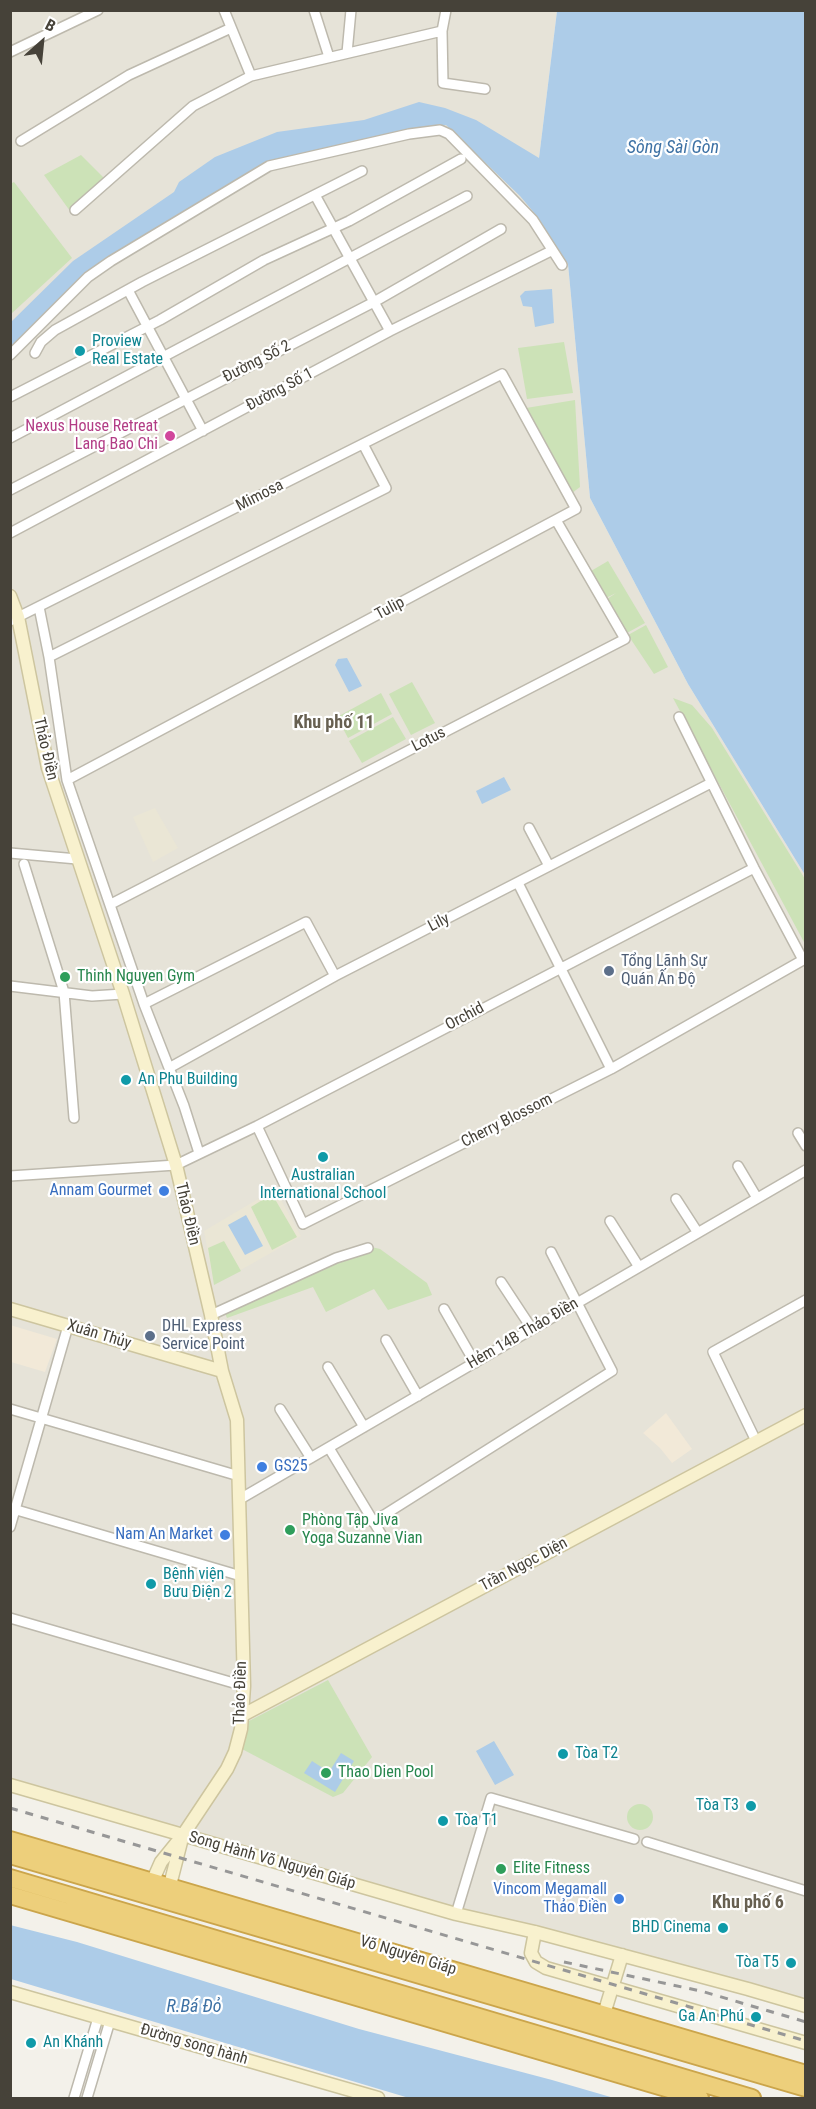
<!DOCTYPE html>
<meta charset="utf-8">
<style>
body{margin:0}
#map{position:relative;width:816px;height:2109px;overflow:hidden;background:#f3f1ea;font-family:"Roboto Condensed",sans-serif}
canvas{display:block}
.frame{position:absolute;inset:0;border:12px solid #464239;pointer-events:none}
.north{position:absolute;left:12px;top:12px;width:60px;height:60px;-webkit-text-stroke:4px #fff;paint-order:stroke;rotate:27deg;font-size:16px;font-weight:700;line-height:24px;text-align:center;color:#464239}
.north::after{content:'';display:block;margin:auto;width:21px;height:27px;background:#464239;clip-path:polygon(50% 0,100% 100%,50% 72%,0 100%)}
</style>
<div id="map">
<canvas width="816" height="2109"></canvas>
<div class="frame"></div>
<div class="north">B</div>
</div>
<script>
const ctx = document.querySelector('canvas').getContext('2d');
ctx.lineJoin = 'round';
function fillPath(path, color) {
  ctx.fillStyle = color;
  ctx.fill(path, 'evenodd');
}
function shape(rows) {
  const path = new Path2D();
  for (const r of rows) {
    if (r.length === 3) {
      path.moveTo(r[0] + r[2], r[1]);
      path.arc(r[0], r[1], r[2], 0, 2 * Math.PI);
      continue;
    }
    path.moveTo(r[0], r[1]);
    for (let i = 2; i < r.length; i += 2) path.lineTo(r[i], r[i + 1]);
  }
  return path;
}
function stroke(path, color, width, dash) {
  ctx.strokeStyle = color;
  ctx.lineWidth = width;
  ctx.lineCap = dash ? 'butt' : 'round';
  ctx.setLineDash(dash || []);
  ctx.stroke(path);
}
function drawText(font, color, halo, rows, align = 'center') {
  ctx.font = font + ' "Roboto Condensed",sans-serif';
  ctx.lineWidth = 4.5;
  ctx.setLineDash([]);
  ctx.textBaseline = 'middle';
  ctx.strokeStyle = halo;
  ctx.fillStyle = color;
  for (const [text, x, y, turn = 0] of rows) {
    ctx.save();
    ctx.translate(x, y);
    ctx.rotate((+turn || 0) * Math.PI / 180);
    ctx.textAlign = isNaN(turn) ? turn : align;
    if (halo) ctx.strokeText(text, 0, 0);
    ctx.fillText(text, 0, 0);
    ctx.restore();
  }
}
const residential = shape([
 [10,11,557,11,539,158,568,264,590,498,688,684,805,875,805,2006,438,1906,11,1779]
]);
const commercial = shape([
 [10,1325,57,1339,45,1372,11,1362],
 [666,1413,692,1449,672,1463,660,1448,643,1433]
]);
const education = shape([
 [155,808,178,848,153,862,133,817],
 [275,1189,301,1236,214,1285,204,1231]
]);
const green = shape([
 [81,155,105,179,70,211,44,175],
 [14,182,72,258,11,314,10,184],
 [564,342,573,393,527,399,518,348],
 [575,400,580,487,572,493,526,408],
 [608,561,645,623,627,633,607,599,616,593,606,598,591,571],
 [646,625,668,667,654,674,628,635],
 [412,682,435,723,411,735,389,694],
 [381,693,392,714,348,738,337,717],
 [673,698,692,705,712,728,805,879,805,944],
 [393,717,406,739,362,763,349,741],
 [272,1194,297,1237,272,1250,251,1207],
 [224,1241,241,1271,214,1285,208,1248],
 [367,1246,380,1249,427,1283,432,1295,388,1310,374,1289,326,1312,313,1287,227,1318,224,1311],
 [328,1680,372,1757,343,1793,333,1797,242,1749,249,1721],
 [640,1817,13]
]);
const water = shape([
 [557,11,805,11,805,875,688,684,590,498,568,264,536,215,520,196,446,125,265,162,227,187,109,257,88,272,11,352,11,322,73,261,174,192,179,182,215,157,277,132,364,120,419,102,445,108,476,120,539,158],
 [552,289,554,323,535,327,532,307,523,306,520,296,525,291],
 [347,658,362,686,349,692,335,665,338,659],
 [504,777,511,790,482,804,476,791],
 [246,1215,263,1246,245,1255,228,1225],
 [494,1741,514,1775,495,1785,476,1751],
 [341,1753,354,1761,335,1792,304,1773,312,1761,329,1772],
 [10,1925,77,1942,359,2029,552,2080,614,2098,409,2098,11,1979]
]);
const street = shape([
 [224,10,251,76],
 [314,10,329,57],
 [446,10,442,31,443,83,485,89],
 [10,52,98,10],
 [347,53,351,10],
 [21,141,129,75,231,28],
 [315,195,390,331],
 [75,210,193,106,251,76,442,31],
 [128,290,203,431],
 [35,353,41,342,55,330,142,282,362,171],
 [10,355,88,277,111,261,269,166,409,134,440,130,449,134,533,220,562,265],
 [10,397,160,320,264,260,349,221,461,159],
 [10,438,467,196],
 [10,490,374,302,501,229],
 [10,533,390,331,551,251],
 [39,607,49,657,67,780,144,1004,184,1106,199,1153],
 [10,621,502,374,576,509,67,780],
 [49,657,386,488,363,444],
 [529,828,549,866],
 [10,853,77,859],
 [24,864,64,992,74,1118],
 [518,883,611,1069],
 [111,904,625,639,556,520],
 [10,986,92,996,123,994],
 [144,1004,306,922,335,976],
 [169,1068,335,976,711,783],
 [257,1126,303,1224,611,1069,803,960,754,868,679,717],
 [798,1133,806,1146],
 [738,1166,757,1198],
 [10,1176,176,1165,257,1126,754,868],
 [676,1199,698,1233],
 [610,1221,639,1267],
 [501,1282,532,1329],
 [444,1309,475,1363],
 [211,1315,336,1258,368,1248],
 [386,1340,418,1396],
 [328,1367,364,1427],
 [10,1409,239,1476],
 [280,1409,311,1458],
 [756,1441,713,1352,806,1300],
 [329,1448,381,1534],
 [240,1499,806,1170],
 [10,1508,241,1576],
 [373,1522,612,1371,551,1252],
 [10,1527,68,1326],
 [10,1618,244,1686],
 [647,1842,806,1891],
 [456,1914,491,1798,634,1839],
 [74,2098,98,2018],
 [87,2098,110,2021]
]);
const secondary = shape([
 [10,596,18,617,48,768,123,994,176,1165,211,1315,222,1371,237,1420,244,1686,241,1729,235,1752,227,1769,183,1835,161,1862,153,1880],
 [10,1309,222,1371],
 [243,1715,806,1415],
 [10,1785,456,1914,535,1932,748,1989,806,2006],
 [170,1885,181,1842],
 [535,1932,531,1953,536,1962,546,1968,806,2043],
 [10,1992,378,2098],
 [604,2014,622,1955]
]);
const highway = shape([
 [10,1840,806,2074],
 [10,1855,806,2088],
 [10,1878,752,2098],
 [10,1895,700,2098]
]);
const rail = shape([
 [10,1808,806,2041],
 [564,1962,701,1991,806,2022]
]);
const markers = [
 [80,351,6,"#0f9aa8"],
 [170,436,6,"#d1479c"],
 [609,971,6,"#5c6f8a"],
 [65,977,6,"#2e9e5b"],
 [126,1080,6,"#0f9aa8"],
 [323,1157,6,"#0f9aa8"],
 [164,1191,6,"#3f7fe0"],
 [150,1336,6,"#5c6f8a"],
 [262,1467,6,"#3f7fe0"],
 [290,1530,6,"#2e9e5b"],
 [225,1535,6,"#3f7fe0"],
 [151,1584,6,"#0f9aa8"],
 [563,1754,6,"#0f9aa8"],
 [326,1773,6,"#2e9e5b"],
 [751,1806,6,"#0f9aa8"],
 [443,1821,6,"#0f9aa8"],
 [501,1869,6,"#2e9e5b"],
 [619,1899,6,"#3f7fe0"],
 [723,1928,6,"#0f9aa8"],
 [791,1963,6,"#0f9aa8"],
 [756,2017,6,"#0f9aa8"],
 [31,2043,6,"#0f9aa8"]
];
const cultureNames = [
 ["Proview",92,342],
 ["Real Estate",92,360],
 ["An Phu Building",138,1080],
 ["Australian",323,1176,"center"],
 ["International School",323,1194,"center"],
 ["Bệnh viện",163,1575],
 ["Bưu Điện 2",163,1593],
 ["Tòa T2",575,1754],
 ["Tòa T3",739,1806,"right"],
 ["Tòa T1",455,1821],
 ["BHD Cinema",711,1928,"right"],
 ["Tòa T5",779,1963,"right"],
 ["Ga An Phú",744,2017,"right"],
 ["An Khánh",43,2043]
];
const streetNames = [
 ["Đường Số 2",257,362,-27],
 ["Đường Số 1",280,390,-28],
 ["Mimosa",260,496,-27],
 ["Tulip",390,609,-28],
 ["Lotus",429,740,-27],
 ["Thảo Điền",45,749,77],
 ["Lily",439,923,-27],
 ["Orchid",465,1017,-28],
 ["Cherry Blossom",507,1121,-27],
 ["Thảo Điền",187,1214,77],
 ["Hẻm 14B Thảo Điền",523,1334,-30],
 ["Xuân Thủy",99,1335,17],
 ["Trần Ngọc Diện",524,1565,-28],
 ["Thảo Điền",241,1693,-88],
 ["Song Hành Võ Nguyên Giáp",272,1861,16],
 ["Võ Nguyên Giáp",408,1956,17],
 ["Đường song hành",194,2045,16]
];
const hotelNames = [
 ["Nexus House Retreat",158,427],
 ["Lang Bao Chi",158,445]
];
const serviceNames = [
 ["Tổng Lãnh Sự",621,962],
 ["Quán Ấn Độ",621,980],
 ["DHL Express",162,1327],
 ["Service Point",162,1345]
];
const leisureNames = [
 ["Thinh Nguyen Gym",77,977],
 ["Phòng Tập Jiva",302,1521],
 ["Yoga Suzanne Vian",302,1539],
 ["Thao Dien Pool",338,1773],
 ["Elite Fitness",513,1869]
];
const shopNames = [
 ["Annam Gourmet",152,1191],
 ["GS25",274,1467,"left"],
 ["Nam An Market",213,1535],
 ["Vincom Megamall",607,1890],
 ["Thảo Điền",607,1908]
];
const waterNames = [
 ["Sông Sài Gòn",673,148],
 ["R.Bá Đỏ",194,2007]
];
const neighbourhoodNames = [
 ["Khu phố 11",334,723],
 ["Khu phố 6",748,1903]
];
fillPath(residential, '#e6e3d8');
fillPath(commercial, '#f2e9d8');
fillPath(education, '#eae6d5');
fillPath(green, '#cce2b7');
fillPath(water, '#adcce8');
stroke(street, '#bdb9ad', 12);
stroke(secondary, '#cdc59f', 15);
stroke(highway, '#cba54b', 20);
stroke(street, '#fff', 9);
stroke(secondary, '#f8f1ce', 12);
stroke(highway, '#edcf7b', 16);
stroke(rail, '#979797', 3, [8, 8]);
for (const [x, y, r, color] of markers) {
  const dot = new Path2D();
  dot.arc(x, y, r, 0, 2 * Math.PI);
  ctx.fillStyle = color;
  ctx.fill(dot);
  stroke(dot, '#fff', 2);
}
drawText('16px', '#0d838f', '#fff', cultureNames, 'left');
drawText('16px', '#464239', '#fff', streetNames);
drawText('16px', '#b23c85', '#fff', hotelNames, 'right');
drawText('16px', '#4e5e75', '#fff', serviceNames, 'left');
drawText('16px', '#27864d', '#fff', leisureNames, 'left');
drawText('16px', '#366cbe', '#fff', shopNames, 'right');
drawText('italic 18px', '#3e72a5', '#fff', waterNames);
drawText('bold 18px', '#676051', '#fff', neighbourhoodNames);
</script>
